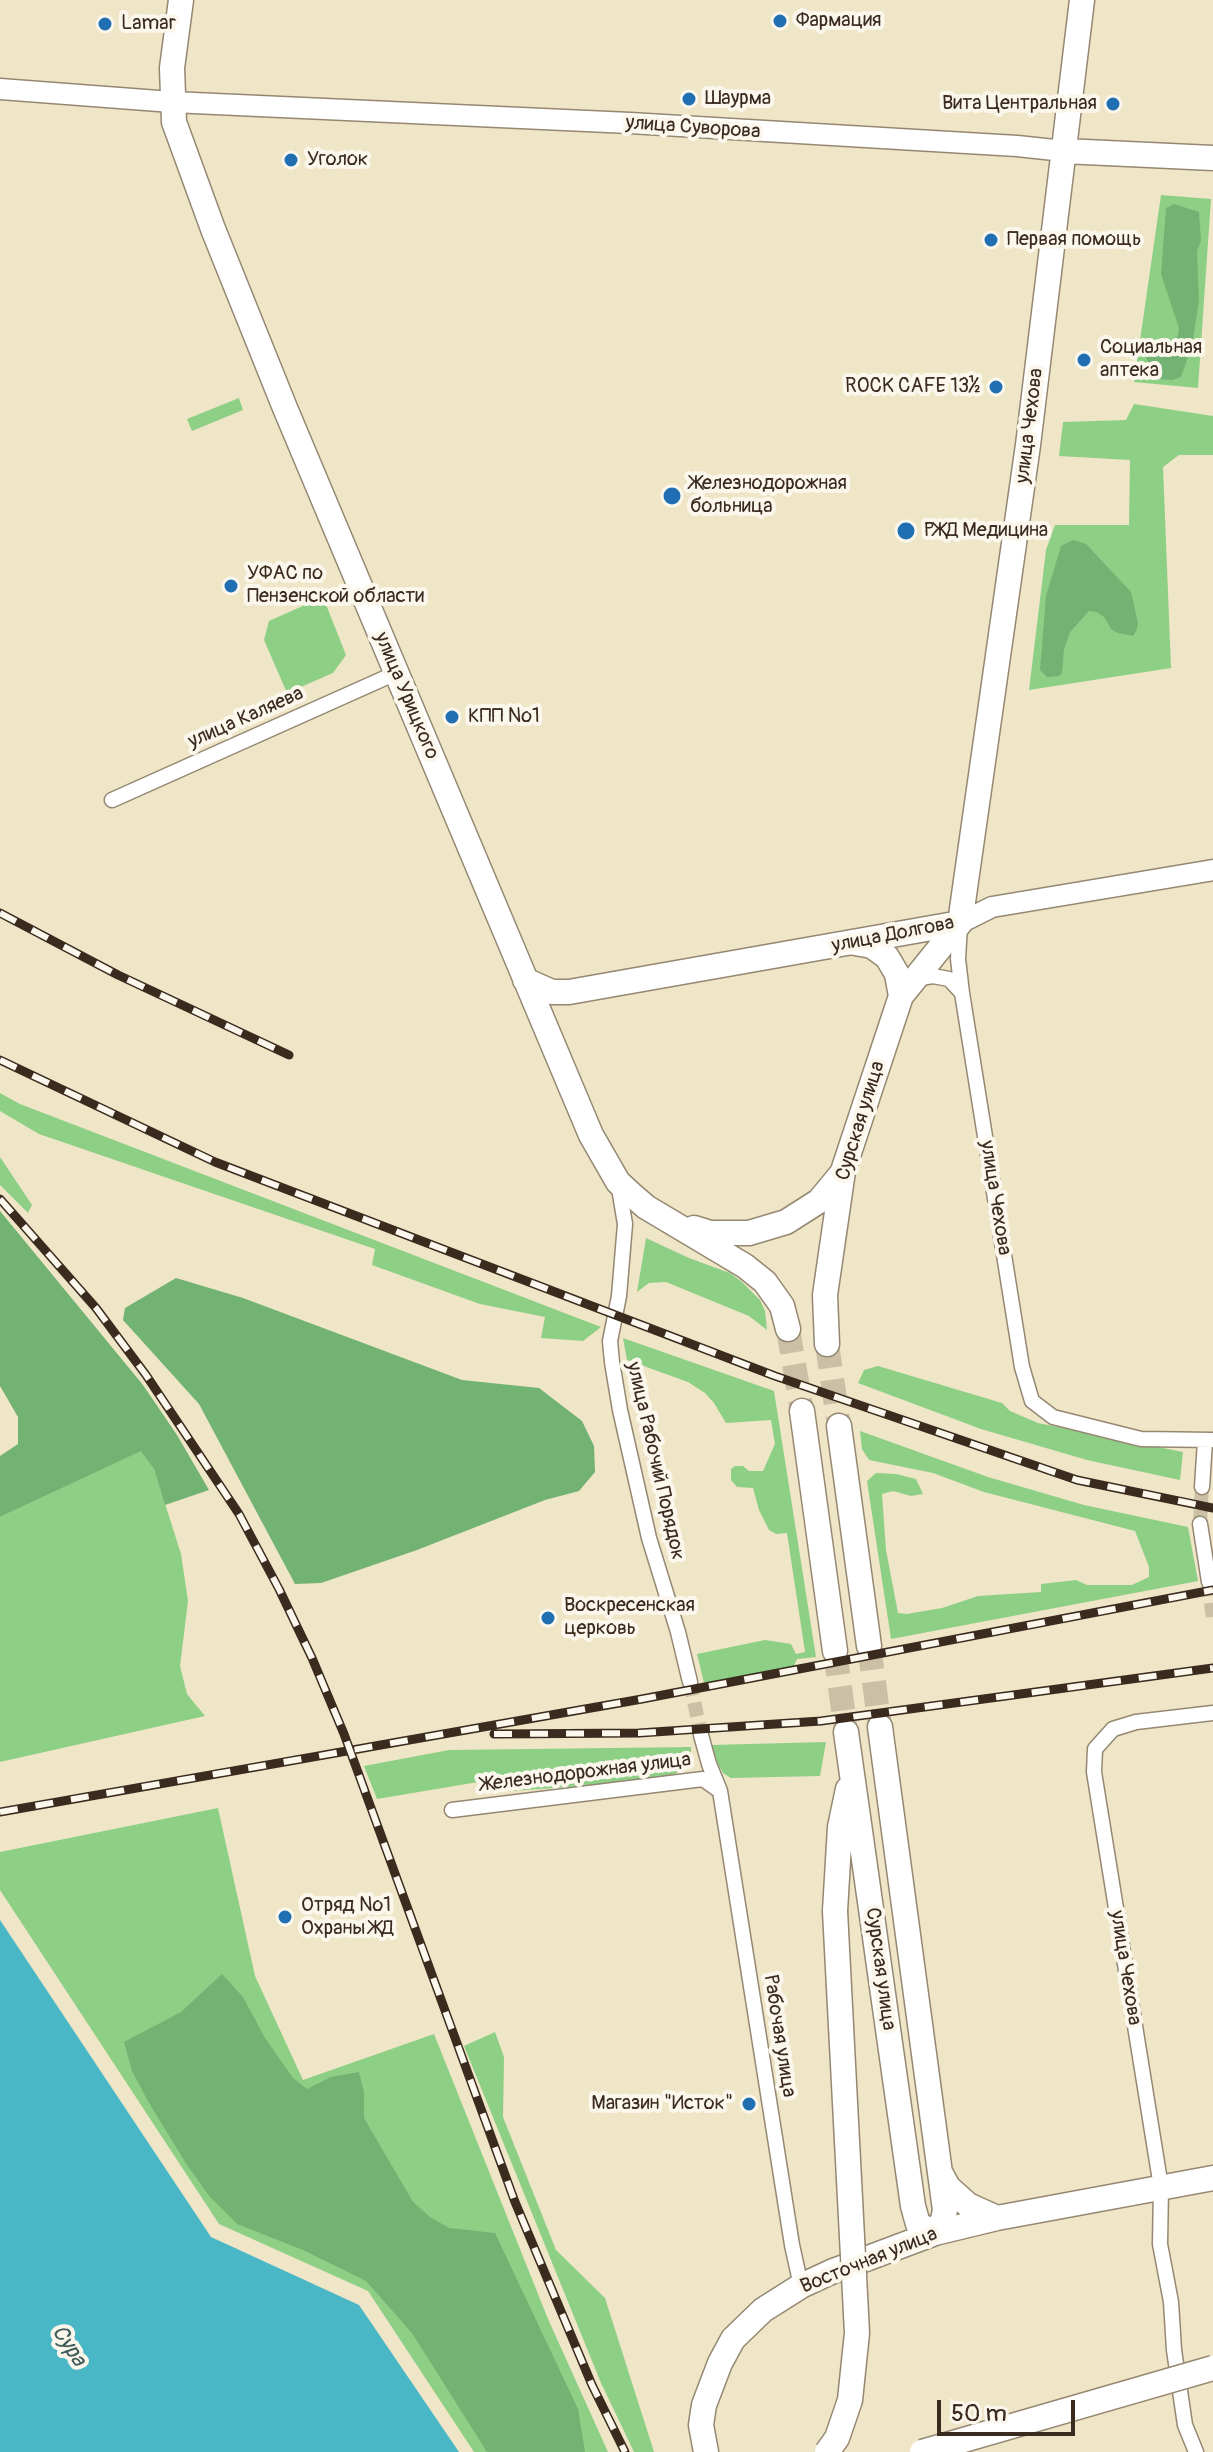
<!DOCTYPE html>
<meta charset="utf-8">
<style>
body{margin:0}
#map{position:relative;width:1213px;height:2452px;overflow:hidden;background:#efe5c7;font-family:Pangolin,sans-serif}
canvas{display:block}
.scale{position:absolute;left:937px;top:2400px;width:138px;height:36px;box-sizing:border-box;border:4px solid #3b2a1e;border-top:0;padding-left:10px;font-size:24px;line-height:28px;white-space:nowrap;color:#3b2a1e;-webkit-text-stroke:6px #fbf7ec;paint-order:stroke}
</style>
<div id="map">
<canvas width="1213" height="2452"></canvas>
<div class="scale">50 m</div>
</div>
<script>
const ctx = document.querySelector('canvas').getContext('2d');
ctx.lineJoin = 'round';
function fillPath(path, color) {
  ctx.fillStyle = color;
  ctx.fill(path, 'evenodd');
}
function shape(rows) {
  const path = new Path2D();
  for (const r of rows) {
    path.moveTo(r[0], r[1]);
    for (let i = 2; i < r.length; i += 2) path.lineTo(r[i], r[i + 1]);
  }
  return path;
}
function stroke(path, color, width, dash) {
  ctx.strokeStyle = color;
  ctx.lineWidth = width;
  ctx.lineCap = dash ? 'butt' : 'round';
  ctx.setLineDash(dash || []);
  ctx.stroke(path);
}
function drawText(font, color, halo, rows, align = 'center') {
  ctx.font = font + ' Pangolin,sans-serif';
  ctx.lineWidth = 8;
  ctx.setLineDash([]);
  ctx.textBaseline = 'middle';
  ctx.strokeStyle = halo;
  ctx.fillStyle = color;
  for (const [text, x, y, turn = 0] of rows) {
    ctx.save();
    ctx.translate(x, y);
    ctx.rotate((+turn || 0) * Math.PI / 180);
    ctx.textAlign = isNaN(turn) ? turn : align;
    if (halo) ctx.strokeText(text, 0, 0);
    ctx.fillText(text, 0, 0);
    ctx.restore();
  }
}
const green = shape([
 [1161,195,1211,199,1198,388,1134,382],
 [239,398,243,410,192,431,187,419],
 [1134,404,1213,416,1213,455,1179,455,1163,467,1171,668,1029,690,1046,550,1055,525,1129,525,1130,460,1059,456,1063,422,1126,420],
 [323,597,346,655,333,673,287,693,264,640,269,621],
 [0,1093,20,1104,601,1327,583,1341,541,1338,545,1317,480,1304,372,1265,375,1249,39,1134,0,1111],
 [0,1157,32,1205,28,1213,0,1185],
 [646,1238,689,1258,730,1273,742,1282,760,1300,765,1311,767,1330,749,1316,666,1282,649,1283,637,1292],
 [623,1338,774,1391,816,1657,797,1659,793,1668,704,1683,697,1654,765,1640,791,1644,796,1654,805,1652,787,1533,776,1534,769,1530,759,1510,753,1488,737,1487,731,1480,731,1469,735,1466,743,1466,749,1471,763,1471,775,1444,771,1420,726,1423,714,1403,705,1393,688,1382,627,1360],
 [878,1366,1002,1403,1010,1411,1038,1423,1183,1452,1180,1480,1087,1460,981,1429,858,1383,864,1370],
 [860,1431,988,1477,1084,1505,1188,1527,1198,1581,891,1639,867,1481,876,1473,896,1474,916,1479,923,1494,911,1496,893,1491,882,1494,886,1550,898,1613,907,1614,942,1608,978,1596,1041,1592,1041,1584,1076,1580,1087,1585,1132,1585,1149,1577,1149,1567,1135,1531,984,1492,933,1473,869,1460,862,1449],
 [142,1450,154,1469,181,1554,188,1601,180,1666,187,1694,205,1716,0,1762,0,1517],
 [826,1742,820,1776,731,1778,723,1773,718,1764,711,1745],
 [691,1747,691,1758,686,1767,666,1780,512,1791,508,1777,377,1799,364,1766,449,1750],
 [218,1808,255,1976,303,2080,434,2034,548,2319,608,2452,474,2452,368,2291,219,2224,0,1890,0,1852],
 [495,2032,504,2057,503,2117,556,2250,605,2298,654,2452,634,2452,601,2383,464,2046]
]);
const forest = shape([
 [1174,204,1199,212,1201,241,1197,251,1199,301,1192,345,1181,377,1172,380,1158,379,1152,372,1147,360,1146,350,1150,343,1175,341,1178,335,1179,328,1161,274,1166,208],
 [1073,540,1086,544,1131,592,1138,623,1137,629,1133,636,1118,633,1112,630,1104,617,1097,612,1089,611,1070,632,1064,649,1062,673,1059,676,1047,677,1040,670,1046,596,1061,546],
 [0,1211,143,1385,177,1435,209,1490,165,1505,154,1469,141,1451,0,1517,0,1456,18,1444,18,1417,0,1386],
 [176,1278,243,1298,462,1380,539,1388,582,1421,594,1446,595,1472,579,1491,545,1500,417,1550,321,1583,295,1584,199,1404,123,1320,125,1308],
 [222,1974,243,1997,265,2038,293,2078,307,2089,331,2077,359,2072,364,2093,364,2118,413,2202,430,2217,449,2228,495,2233,578,2409,585,2452,487,2452,412,2333,366,2281,303,2250,237,2224,210,2197,187,2165,149,2103,132,2071,124,2042,181,2012]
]);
const water = shape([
 [0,1920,211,2237,359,2305,459,2452,0,2452]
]);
const streetTunnel = shape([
 [1200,1524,1202,1487],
 [1209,1582,1213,1621],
 [690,1682,701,1735]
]);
const primaryTunnel = shape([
 [788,1329,802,1411],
 [827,1344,839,1426],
 [869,1646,880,1727],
 [835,1651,846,1732]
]);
const street = shape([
 [112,800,396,673],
 [960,925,958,959,962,993,1022,1367,1032,1401,1053,1417,1141,1439,1213,1440],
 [914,979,933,976,949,979,962,993],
 [618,1182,625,1224,619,1296,610,1341,612,1362,620,1410,649,1538,678,1632,690,1682],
 [1202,1487,1205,1441],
 [1200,1524,1209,1582],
 [701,1735,709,1764,720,1791,792,2245,801,2286],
 [452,1810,703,1779,720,1791],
 [1196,2452,1185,2425,1174,2350,1171,2302,1160,2244,1161,2187,1094,1772,1095,1749,1113,1729,1136,1722,1213,1713]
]);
const secondary = shape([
 [0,89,172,102,630,123,1017,146,1064,151],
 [960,923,992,907,1213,870]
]);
const primary = shape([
 [181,0,172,68,174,122,213,229,285,408,591,1135,618,1182,631,1194,646,1207,745,1266,765,1282,782,1306,788,1329],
 [1064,151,1213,158],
 [960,923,1028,445,1082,0],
 [855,943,872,946,887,957,897,974,901,996],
 [525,980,552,992,569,992,960,923],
 [694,1228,710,1233,749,1233,786,1222,819,1201,843,1172],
 [827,1344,825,1295,843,1171,901,996,960,923],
 [802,1411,835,1651],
 [839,1426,869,1646],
 [880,1727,945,2210,943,2220,935,2233],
 [846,1732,913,2206,918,2224,935,2233],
 [835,1911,840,1827,848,1789],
 [941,2174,948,2187,968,2205,997,2218],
 [706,2452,701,2425,704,2405,720,2363,733,2339,763,2310,801,2286,831,2272,935,2233,997,2218,1213,2178]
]);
const rail = shape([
 [0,913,118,975,289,1055],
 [0,1060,215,1162,775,1376,1077,1480,1213,1508],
 [0,1199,96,1308,146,1375,239,1514,279,1589,312,1658,344,1734,515,2202,592,2385,625,2452],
 [494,1734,639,1733,821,1721,1213,1668],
 [0,1812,642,1699,1213,1590]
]);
const primaryBridge = shape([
 [827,2452,837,2438,850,2400,857,2333,835,1911],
 [922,2452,1213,2368]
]);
const markers = [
 [780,21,8,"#1f6fb2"],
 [105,24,8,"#1f6fb2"],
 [689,99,8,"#1f6fb2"],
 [1113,104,8,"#1f6fb2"],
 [291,160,8,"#1f6fb2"],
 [991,240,8,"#1f6fb2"],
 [1084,360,8,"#1f6fb2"],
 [996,387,8,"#1f6fb2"],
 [672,496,10,"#1f6fb2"],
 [906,531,10,"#1f6fb2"],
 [231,586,8,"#1f6fb2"],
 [452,717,8,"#1f6fb2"],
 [548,1618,8,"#1f6fb2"],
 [285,1917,8,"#1f6fb2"],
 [749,2104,8,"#1f6fb2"]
];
const poiNames = [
 ["Фармация",796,21],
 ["Lamar",121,24],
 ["Шаурма",705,99],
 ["Вита Центральная",1097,104,"right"],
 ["Уголок",307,160],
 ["Первая помощь",1007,240],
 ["Социальная",1100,348],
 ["аптека",1100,371],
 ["ROCK CAFE 13½",980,387,"right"],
 ["Железнодорожная",690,484],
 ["больница",690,507],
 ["РЖД Медицина",924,531],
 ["УФАС по",247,574],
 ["Пензенской области",247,597],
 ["КПП №1",468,717],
 ["Воскресенская",564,1606],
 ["церковь",564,1629],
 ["Отряд №1",301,1906],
 ["Охраны ЖД",301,1929],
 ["Магазин \"Исток\"",733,2104,"right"]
];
const streetNames = [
 ["улица Суворова",693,128,4],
 ["улица Чехова",1030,426,-83],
 ["улица Урицкого",406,696,67],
 ["улица Каляева",246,718,-24],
 ["улица Долгова",893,935,-11],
 ["Сурская улица",861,1121,-73],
 ["улица Чехова",995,1198,81],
 ["улица Рабочий Порядок",655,1461,77],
 ["Железнодорожная улица",586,1773,-7],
 ["улица Чехова",1125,1968,81],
 ["Сурская улица",880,1969,82],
 ["Рабочая улица",779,2036,81],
 ["Восточная улица",869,2261,-22]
];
const waterNames = [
 ["Сура",68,2346,57]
];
fillPath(green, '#8ecf86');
fillPath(forest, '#72b273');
fillPath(water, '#4ab7c6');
stroke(streetTunnel, '#cbc0a5', 14, [14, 7]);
stroke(primaryTunnel, '#cbc0a5', 24, [24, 12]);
stroke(street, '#958872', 17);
stroke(secondary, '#958872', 23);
stroke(primary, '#958872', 27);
stroke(street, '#fff', 14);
stroke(secondary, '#fff', 20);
stroke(primary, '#fff', 24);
stroke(rail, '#3b2a1e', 9);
stroke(rail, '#fbf7ec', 6, [18]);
stroke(primaryBridge, '#958872', 27, []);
stroke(primaryBridge, '#fff', 24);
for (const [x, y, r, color] of markers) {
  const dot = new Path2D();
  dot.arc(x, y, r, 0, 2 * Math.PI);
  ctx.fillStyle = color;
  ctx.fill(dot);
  stroke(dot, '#fbf7ec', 3);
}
drawText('20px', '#3b2a1e', '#fbf7ec', poiNames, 'left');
drawText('20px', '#3b2a1e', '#fbf7ec', streetNames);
drawText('italic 22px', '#405b59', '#fbf7ec', waterNames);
</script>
